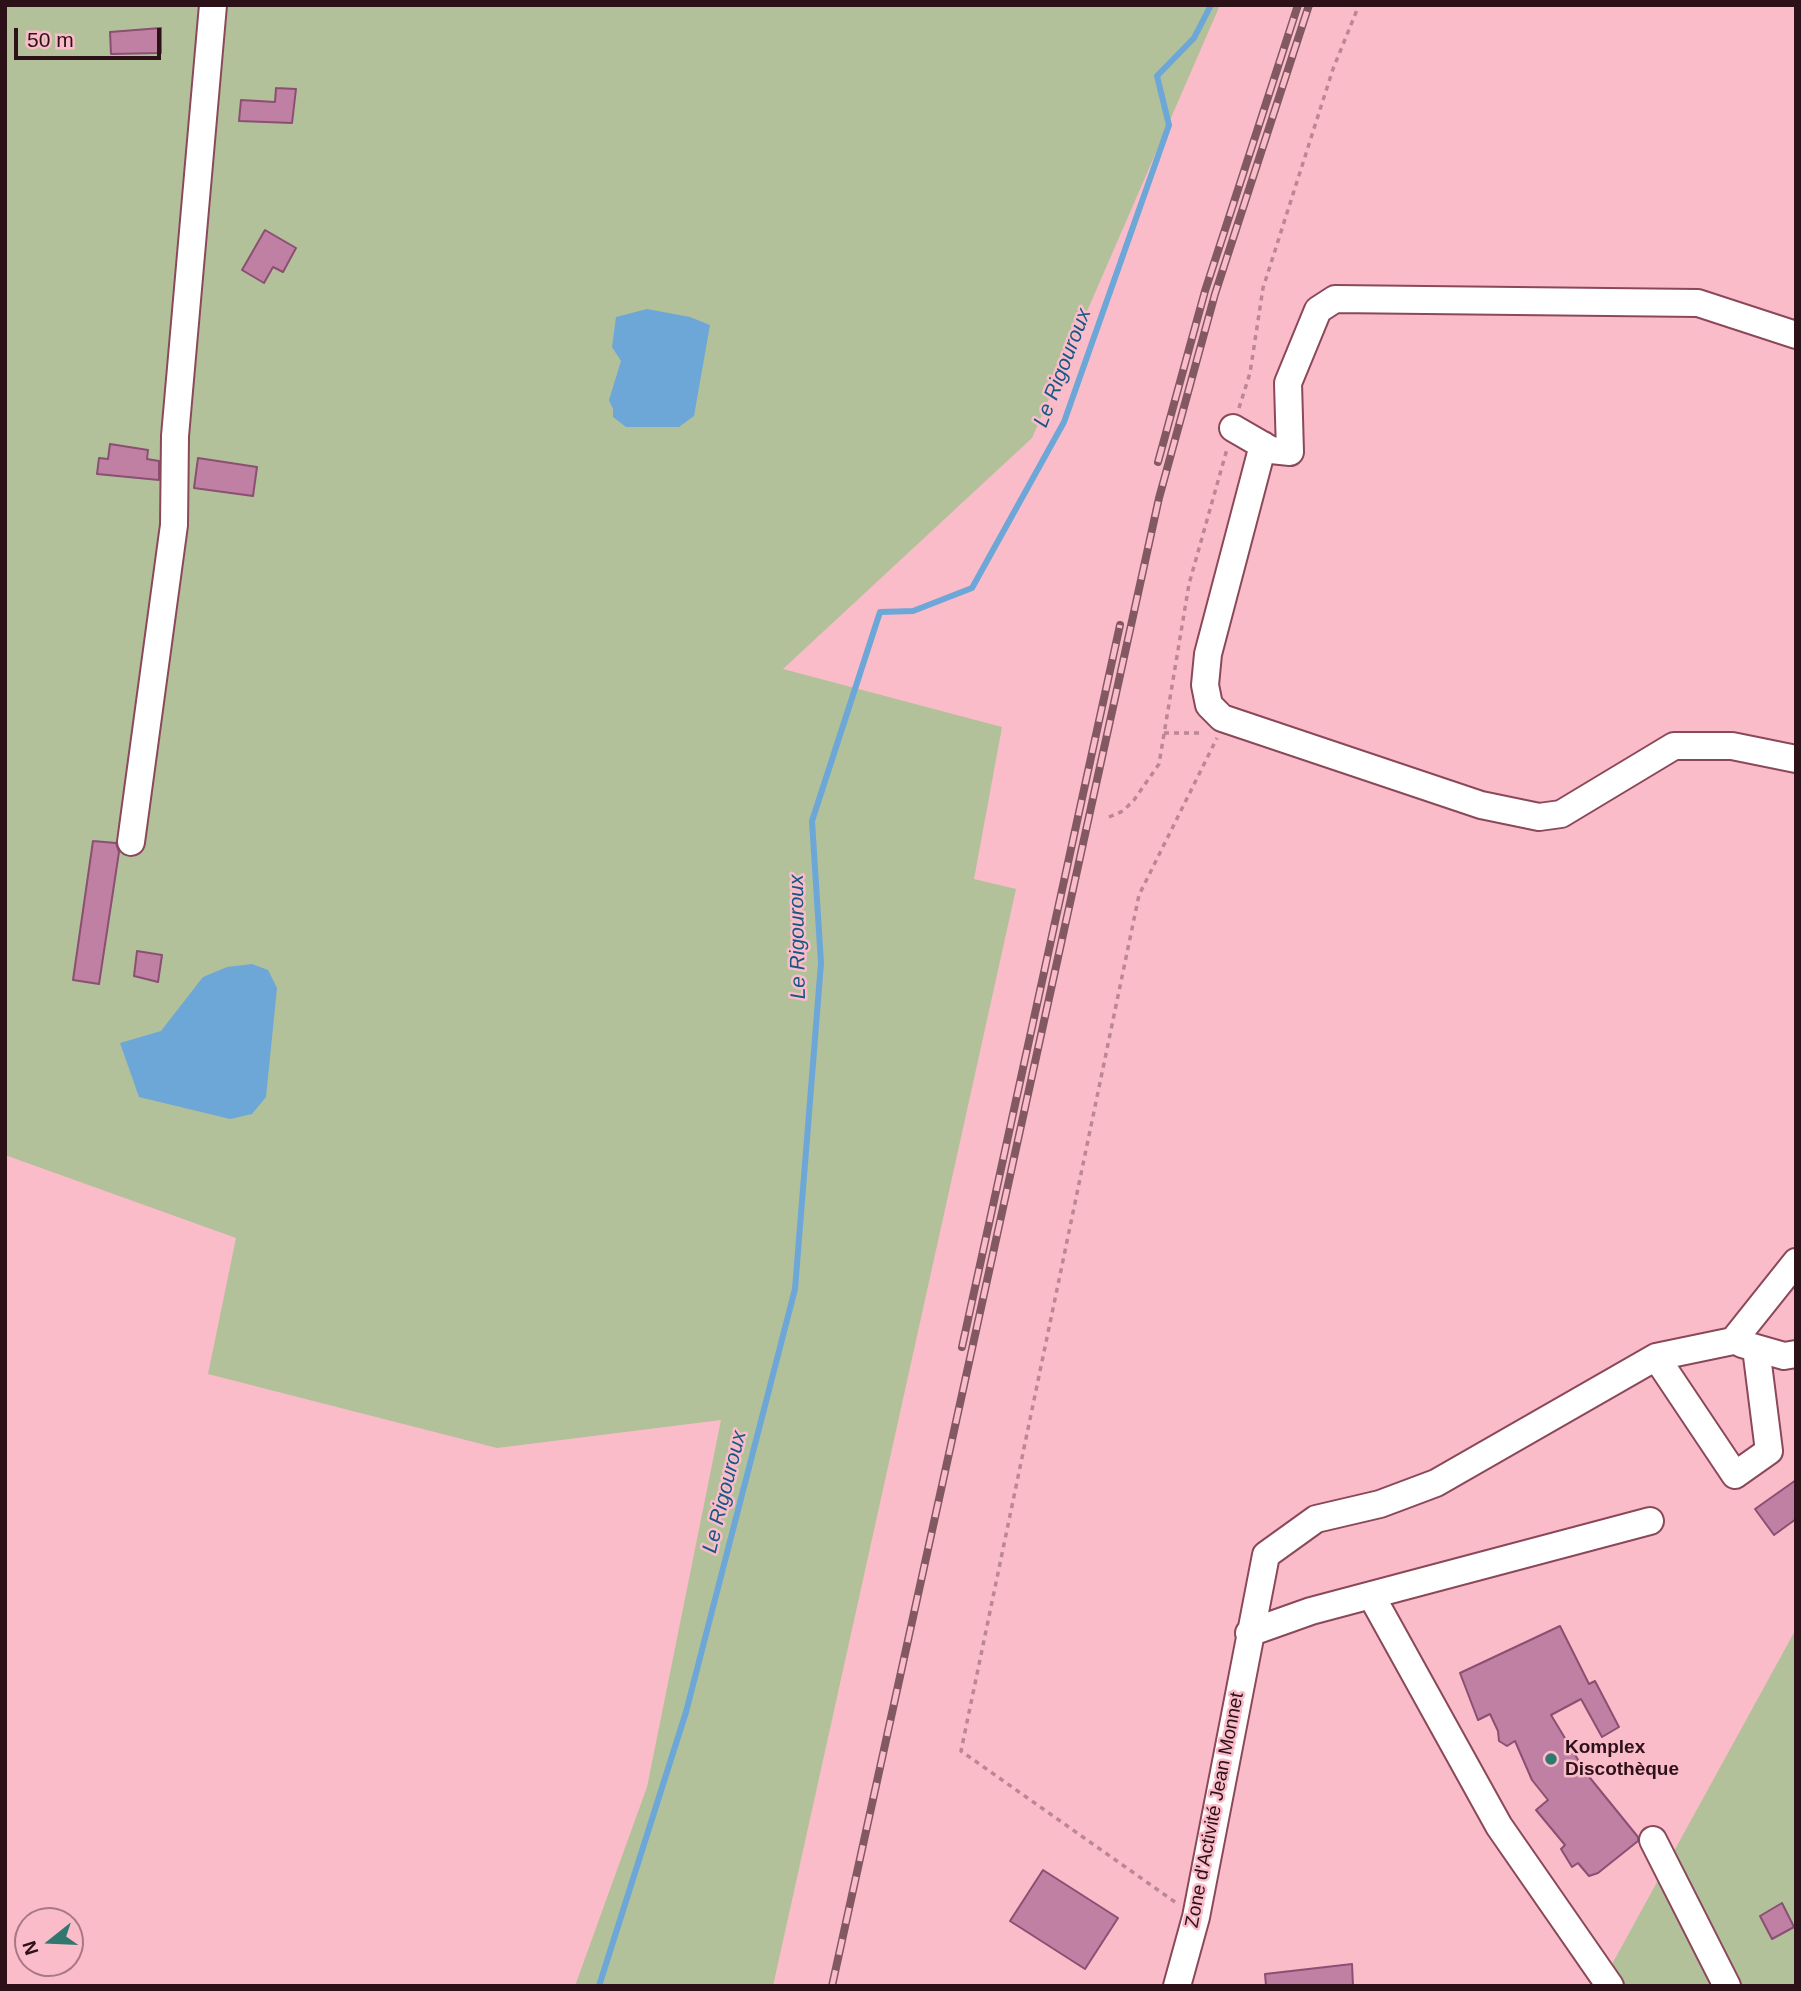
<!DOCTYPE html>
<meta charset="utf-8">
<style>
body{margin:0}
#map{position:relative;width:1801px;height:1991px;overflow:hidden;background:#fabcc9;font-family:Helvetica,sans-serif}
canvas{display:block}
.frame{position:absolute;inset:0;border:7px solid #2d1119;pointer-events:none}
.north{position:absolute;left:14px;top:1907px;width:70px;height:70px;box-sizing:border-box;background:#fabcc9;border:2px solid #a87883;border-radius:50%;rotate:252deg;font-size:19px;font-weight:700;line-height:28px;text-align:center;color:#2d1119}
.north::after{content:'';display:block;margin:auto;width:24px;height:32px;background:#30776f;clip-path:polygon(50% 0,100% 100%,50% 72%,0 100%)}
.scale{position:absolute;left:14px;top:28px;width:147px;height:32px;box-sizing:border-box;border:4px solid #2d1119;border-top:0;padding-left:9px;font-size:21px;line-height:24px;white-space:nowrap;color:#2d1119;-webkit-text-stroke:5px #fabcc9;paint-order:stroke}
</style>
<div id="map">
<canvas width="1801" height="1991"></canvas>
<div class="frame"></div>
<div class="north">N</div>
<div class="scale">50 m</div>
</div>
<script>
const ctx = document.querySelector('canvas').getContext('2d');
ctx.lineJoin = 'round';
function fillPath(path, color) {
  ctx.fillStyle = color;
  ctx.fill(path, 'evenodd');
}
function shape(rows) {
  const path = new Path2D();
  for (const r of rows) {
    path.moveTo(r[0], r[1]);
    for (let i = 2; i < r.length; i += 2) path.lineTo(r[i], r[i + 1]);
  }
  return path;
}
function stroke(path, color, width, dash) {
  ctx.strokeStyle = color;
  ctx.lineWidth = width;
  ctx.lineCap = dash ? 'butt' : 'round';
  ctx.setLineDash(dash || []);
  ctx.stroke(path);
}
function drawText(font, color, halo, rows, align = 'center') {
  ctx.font = font + ' Helvetica,sans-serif';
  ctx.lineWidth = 5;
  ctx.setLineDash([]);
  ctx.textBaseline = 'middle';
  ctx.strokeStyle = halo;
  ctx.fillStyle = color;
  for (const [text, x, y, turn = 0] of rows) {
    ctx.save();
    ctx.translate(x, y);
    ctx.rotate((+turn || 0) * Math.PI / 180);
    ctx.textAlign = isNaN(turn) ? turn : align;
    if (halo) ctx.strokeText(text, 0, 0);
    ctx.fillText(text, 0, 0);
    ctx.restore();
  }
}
const green = shape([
 [5,5,1220,5,1032,438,783,669,1002,727,974,879,1016,889,773,1986,575,1986,647,1787,721,1420,497,1448,208,1374,236,1238,5,1155],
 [1796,1629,1796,1986,1600,1986]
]);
const water = shape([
 [647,309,690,317,710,325,694,416,679,427,626,427,613,417,613,409,609,400,621,361,612,347,616,317],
 [252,964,268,970,277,988,266,1097,252,1114,230,1119,139,1097,120,1043,161,1031,203,977,227,967]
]);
const stream = shape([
 [599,1986,686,1712,795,1289,821,963,812,821,880,612,913,611,972,588,1064,422,1169,125,1157,76,1194,38,1211,5]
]);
const building = shape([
 [161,28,161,53,111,54,110,32,161,28],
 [276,88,296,89,292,123,239,121,241,100,275,102,276,88],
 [265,230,296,248,283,272,273,267,264,283,242,270,265,230],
 [110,444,148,450,147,459,159,461,159,480,97,474,99,458,108,459,110,444],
 [198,458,257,467,253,496,194,488,198,458],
 [93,841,116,843,119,852,99,984,73,980,93,841],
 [137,951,162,955,158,982,134,976,137,951],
 [1796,1480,1796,1519,1774,1535,1755,1509,1796,1480],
 [1560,1626,1589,1684,1595,1681,1619,1727,1602,1737,1581,1699,1551,1715,1586,1773,1638,1837,1638,1841,1598,1873,1589,1876,1578,1863,1572,1867,1561,1849,1565,1845,1536,1810,1548,1800,1532,1780,1515,1741,1507,1746,1499,1741,1498,1731,1490,1714,1478,1720,1460,1673,1560,1626],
 [1043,1870,1118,1918,1085,1969,1010,1921,1043,1870],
 [1782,1903,1794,1927,1772,1939,1760,1916,1782,1903],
 [1352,1964,1353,1986,1266,1986,1265,1974,1352,1964]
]);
const path = shape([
 [1239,408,1250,373,1263,288,1333,69,1359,5],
 [1164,733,1204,733],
 [1109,817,1123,811,1134,800,1159,764,1189,584,1227,449],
 [1175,1902,961,1751,1139,895,1217,738]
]);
const minor = shape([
 [1233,428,1271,450,1290,452,1288,383,1318,310,1335,299,1698,303,1796,335],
 [1263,445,1208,654,1205,685,1209,705,1222,718,1481,805,1539,817,1561,814,1674,746,1732,746,1796,759],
 [131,842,174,525,175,436,213,5],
 [1742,1344,1784,1356,1796,1354],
 [1656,1357,1735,1475,1769,1451,1756,1348],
 [1371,1595,1499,1826,1610,1986],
 [1249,1633,1311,1611,1650,1521],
 [1653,1840,1727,1986],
 [1177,1986,1196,1917,1266,1555,1316,1519,1380,1504,1436,1483,1656,1357,1733,1341,1796,1262]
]);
const rail = shape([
 [1158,462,1205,291,1298,5],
 [962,1347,1120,625],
 [832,1986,1159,498,1215,294,1309,5]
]);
const markers = [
 [1551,1759,7,"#30776f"]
];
const poiNames = [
 ["Komplex",1565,1748],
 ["Discothèque",1565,1770]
];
const streetNames = [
 ["Zone d'Activité Jean Monnet",1215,1810,-79]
];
const waterNames = [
 ["Le Rigouroux",1063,368,-69],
 ["Le Rigouroux",798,937,-91],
 ["Le Rigouroux",725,1492,-76]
];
fillPath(green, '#b2c19a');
fillPath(water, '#6da7d7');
stroke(stream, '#6da7d7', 6);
fillPath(building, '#bf80a4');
stroke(building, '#8a4f72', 2);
stroke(minor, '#8a4859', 30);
stroke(path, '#bb8793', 3.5, [5, 5]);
stroke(minor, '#fff', 26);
stroke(rail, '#825862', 8);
stroke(rail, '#fabcc9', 5, [16]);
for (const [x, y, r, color] of markers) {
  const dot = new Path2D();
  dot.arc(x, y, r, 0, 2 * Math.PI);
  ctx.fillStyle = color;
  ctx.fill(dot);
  stroke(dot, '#fabcc9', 2.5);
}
drawText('bold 19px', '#2d1119', '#fabcc9', poiNames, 'left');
drawText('19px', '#2d1119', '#fabcc9', streetNames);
drawText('italic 21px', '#165785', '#fabcc9', waterNames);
</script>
